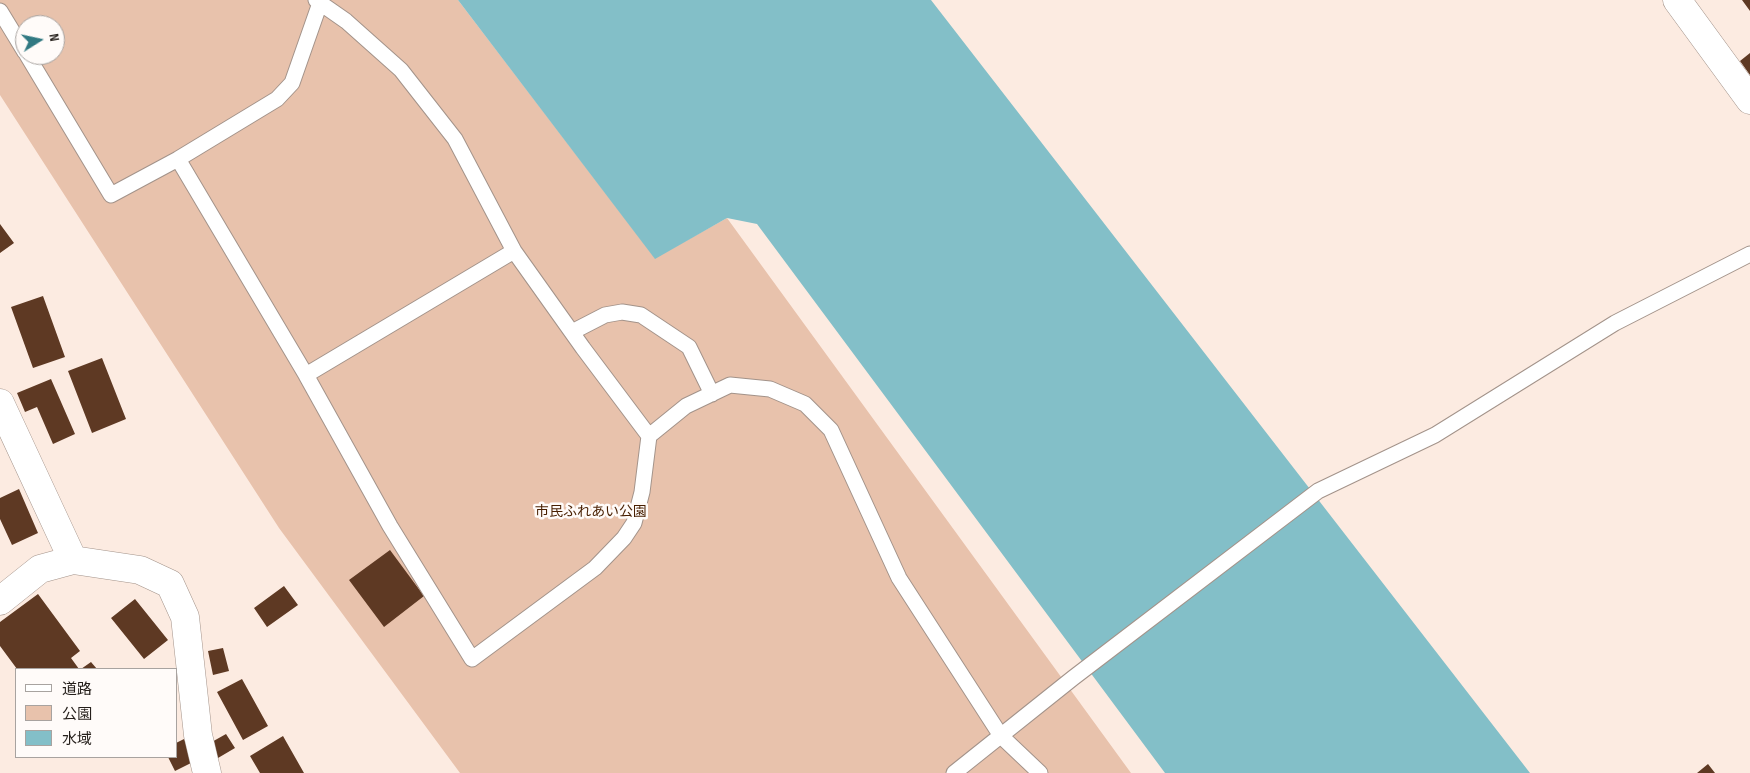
<!DOCTYPE html>
<meta charset="utf-8">
<style>
body{margin:0}
#map{position:relative;width:1750px;height:773px;overflow:hidden;background:#fcebe1;font-family:"Sofia Sans Condensed","Noto Sans JP",sans-serif}
canvas{display:block}
.legend{position:absolute;left:15px;top:668px;width:162px;height:90px;box-sizing:border-box;background:#fffbf9;border:1px solid #a8a3a0;margin:0;padding:6px 9px;list-style:none;font-size:15px;color:#251f1b}
.legend li{display:flex;align-items:center;gap:10px;height:25px}
.legend b{width:25px;border:1px solid #a8a3a0}
.north{position:absolute;left:15px;top:15px;width:50px;height:50px;box-sizing:border-box;background:#fffbf9;border:1px solid #a8a3a0;border-radius:50%;rotate:80deg;font-size:14px;font-weight:700;line-height:20px;text-align:center;color:#251f1b}
.north::after{content:'';display:block;margin:auto;width:18px;height:22px;background:#317982;clip-path:polygon(50% 0,100% 100%,50% 72%,0 100%)}
</style>
<div id="map">
<canvas width="1750" height="773"></canvas>
<ul class="legend">
<li><b style="height:6px;background:#fff"></b>道路</li>
<li><b style="height:14px;background:#e8c2ac"></b>公園</li>
<li><b style="height:14px;background:#83bfc8"></b>水域</li>
</ul>
<div class="north">N</div>
</div>
<script>
const ctx = document.querySelector('canvas').getContext('2d');
ctx.lineJoin = 'round';
function fillPath(path, color) {
  ctx.fillStyle = color;
  ctx.fill(path, 'evenodd');
}
function shape(rows) {
  const path = new Path2D();
  for (const r of rows) {
    path.moveTo(r[0], r[1]);
    for (let i = 2; i < r.length; i += 2) path.lineTo(r[i], r[i + 1]);
  }
  return path;
}
function stroke(path, color, width, dash) {
  ctx.strokeStyle = color;
  ctx.lineWidth = width;
  ctx.lineCap = dash ? 'butt' : 'round';
  ctx.setLineDash(dash || []);
  ctx.stroke(path);
}
function drawText(font, color, halo, rows, align = 'center') {
  ctx.font = font + ' "Sofia Sans Condensed","Noto Sans JP",sans-serif';
  ctx.lineWidth = 5;
  ctx.setLineDash([]);
  ctx.textBaseline = 'middle';
  ctx.strokeStyle = halo;
  ctx.fillStyle = color;
  for (const [text, x, y, turn = 0] of rows) {
    ctx.save();
    ctx.translate(x, y);
    ctx.rotate((+turn || 0) * Math.PI / 180);
    ctx.textAlign = isNaN(turn) ? turn : align;
    if (halo) ctx.strokeText(text, 0, 0);
    ctx.fillText(text, 0, 0);
    ctx.restore();
  }
}
const green = shape([
 [0,0,458,0,655,258,727,218,1131,773,460,773,279,528,0,95],
 [25,25,55,25,55,55,25,55]
]);
const water = shape([
 [458,0,931,0,1530,773,1165,773,757,224,727,218,655,259]
]);
const building = shape([
 [1742,0,1750,0,1750,11],
 [1750,53,1750,75,1740,61],
 [0,224,14,243,0,253],
 [43,296,65,357,33,368,11,307],
 [102,358,126,419,92,433,68,371],
 [51,379,75,434,53,444,37,407,25,412,17,393],
 [19,489,38,533,12,545,0,519,0,498],
 [390,550,424,596,384,627,349,580],
 [284,586,298,605,267,627,254,608],
 [38,594,80,651,71,658,79,669,17,669,0,646,0,622],
 [135,599,168,640,144,659,111,618],
 [223,648,229,671,213,675,208,651],
 [91,662,97,669,81,669],
 [242,679,268,726,243,740,217,692],
 [226,734,235,748,218,758,210,743],
 [283,736,304,773,260,773,250,756],
 [184,739,195,761,175,771,168,757,176,757,176,743],
 [1708,764,1715,773,1697,773]
]);
const lane = shape([
 [316,0,346,21,401,70,455,139,514,251,583,348,649,436],
 [0,11,25,52],
 [27,55,111,195,178,159,277,99,292,83,320,3],
 [178,159,306,375,390,526,472,659,595,568,624,538,634,523,642,492,649,436,686,406,730,385,770,389,805,404,831,430,899,578,1001,736,1040,773],
 [572,332,605,315,622,312,641,315,689,347,712,394],
 [306,375,514,251],
 [954,773,1073,678,1318,491,1435,435,1615,323,1750,254]
]);
const street = shape([
 [1677,0,1750,100],
 [0,403,73,560],
 [0,601,40,569,73,560,140,570,170,584,185,617,198,735,207,773]
]);
const parkNames = [
 ["市民ふれあい公園",591,512]
];
fillPath(green, '#e8c2ac');
fillPath(water, '#83bfc8');
fillPath(building, '#5e3923');
stroke(lane, '#a3938a', 17);
stroke(street, '#a3938a', 29);
stroke(lane, '#fff', 15);
stroke(street, '#fff', 28);
drawText('14px', '#481f01', '#fffbf9', parkNames);
</script>
